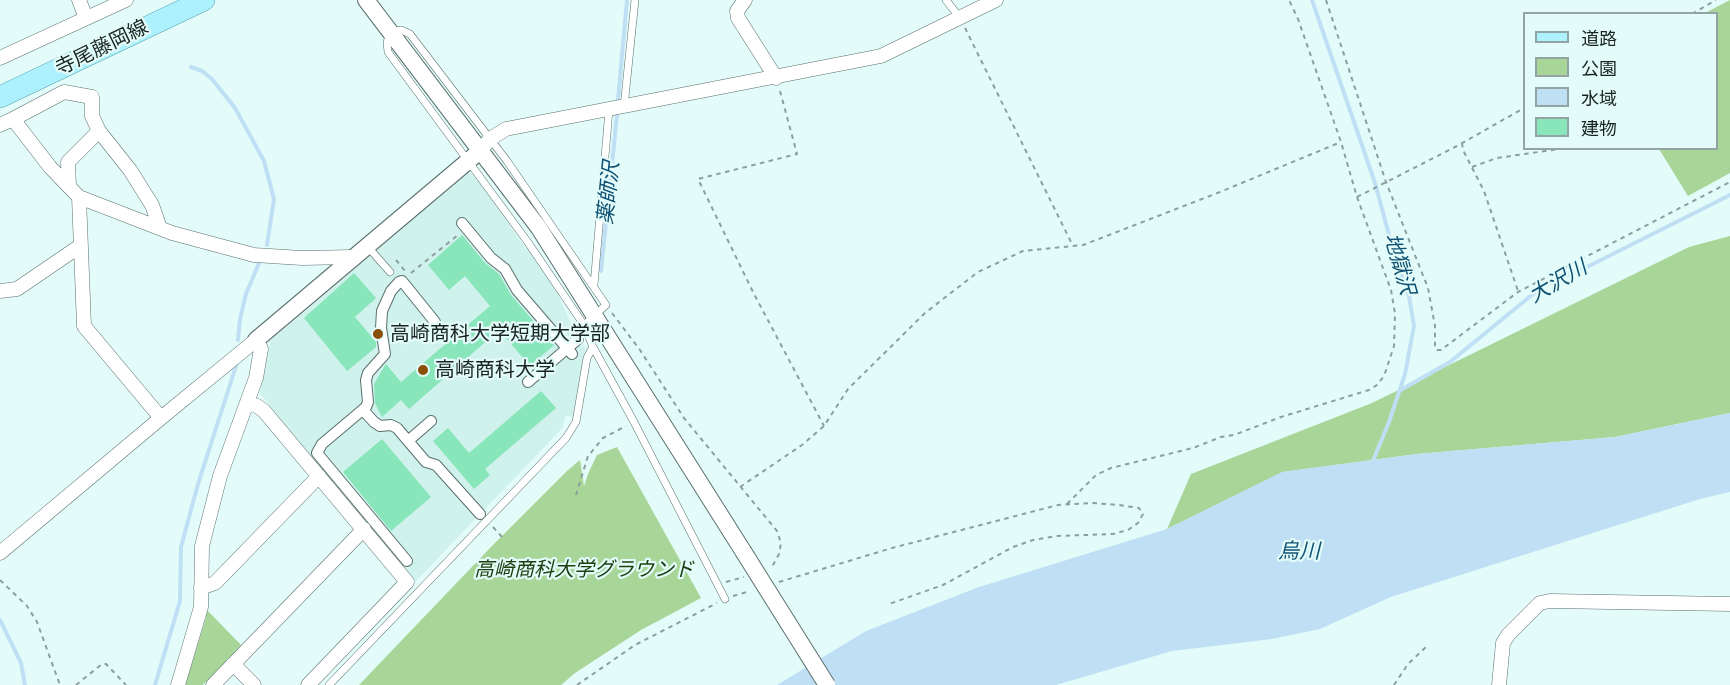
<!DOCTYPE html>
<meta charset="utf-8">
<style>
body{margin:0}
#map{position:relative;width:1730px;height:685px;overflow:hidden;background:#e3fcf9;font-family:"Roboto Serif","Noto Sans JP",serif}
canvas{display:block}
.legend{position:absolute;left:1523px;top:12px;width:195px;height:138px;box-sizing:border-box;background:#e3fcf9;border:2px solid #92a5a3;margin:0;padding:8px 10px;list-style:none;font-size:18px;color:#192321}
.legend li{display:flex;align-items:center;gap:12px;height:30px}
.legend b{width:30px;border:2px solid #92a5a3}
</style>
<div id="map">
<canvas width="1730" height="685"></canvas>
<ul class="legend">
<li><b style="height:8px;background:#adf1fe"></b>道路</li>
<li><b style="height:16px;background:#a8d598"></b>公園</li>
<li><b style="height:16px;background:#bfdff4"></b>水域</li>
<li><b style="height:16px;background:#88e6ba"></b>建物</li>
</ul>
</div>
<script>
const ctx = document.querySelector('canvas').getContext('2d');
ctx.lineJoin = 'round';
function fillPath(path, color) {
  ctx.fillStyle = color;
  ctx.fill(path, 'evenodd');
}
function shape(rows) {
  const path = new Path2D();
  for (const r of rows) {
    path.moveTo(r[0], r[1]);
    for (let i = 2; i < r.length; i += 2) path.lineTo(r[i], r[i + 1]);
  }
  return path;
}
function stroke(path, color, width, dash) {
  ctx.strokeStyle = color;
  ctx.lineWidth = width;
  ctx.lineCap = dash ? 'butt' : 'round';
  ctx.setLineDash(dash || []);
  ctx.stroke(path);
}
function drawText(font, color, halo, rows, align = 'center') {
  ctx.font = font + ' "Roboto Serif","Noto Sans JP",serif';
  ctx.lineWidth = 4.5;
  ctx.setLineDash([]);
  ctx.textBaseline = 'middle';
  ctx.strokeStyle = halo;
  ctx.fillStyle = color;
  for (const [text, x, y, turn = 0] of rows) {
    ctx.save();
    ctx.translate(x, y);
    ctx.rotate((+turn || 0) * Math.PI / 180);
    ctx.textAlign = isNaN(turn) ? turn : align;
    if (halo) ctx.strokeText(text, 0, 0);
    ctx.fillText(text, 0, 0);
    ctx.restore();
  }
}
const built = shape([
 [468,173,477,176,525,248,532,249,552,281,581,346,587,347,573,417,566,416,562,428,553,438,415,582,303,449,260,393,271,340]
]);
const green = shape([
 [1730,0,1730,173,1688,196,1659,149,1716,148,1716,14,1705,13],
 [1730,236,1730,413,1615,437,1417,454,1283,472,1167,529,1191,474,1372,403,1689,247],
 [617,447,701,598,641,630,575,673,561,685,359,685,490,548,568,470,580,460,584,486,588,474,597,455],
 [206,609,241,645,203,685,185,685,206,618]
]);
const water = shape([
 [1730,413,1730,492,1700,499,1391,597,1320,629,1272,639,1172,651,1056,685,777,685,866,631,979,587,1167,529,1282,472,1417,454,1615,437]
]);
const stream = shape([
 [1312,0,1375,183,1396,261,1409,296,1414,326,1405,374,1389,422,1372,463],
 [191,67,202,71,212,79,235,108,264,161,274,199,267,245],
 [618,100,627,0],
 [601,271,617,115],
 [238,340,240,319,246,294,259,263],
 [1399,391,1450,362,1544,285,1587,267,1730,195],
 [0,620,21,663,25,685],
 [155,685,180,601,181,547,198,484,237,363]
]);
const building = shape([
 [462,235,485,263,499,274,511,295,554,345,530,366,499,330,409,409,401,400,382,417,375,403,374,384,384,367,386,364,401,382,490,306,465,276,449,290,428,265],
 [354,273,376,298,355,317,376,342,376,347,347,371,304,318],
 [541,391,556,408,485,469,490,475,474,489,433,441,448,428,469,453],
 [382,439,431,497,391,531,343,472]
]);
const path = shape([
 [1326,0,1386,182,1428,288,1435,326,1435,348,1437,350,1441,350,1518,292,1730,182],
 [1692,14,1716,0],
 [965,28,1073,246],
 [780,91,797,154,698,179,753,292,824,426],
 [1462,143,1463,150,1484,191,1518,291],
 [1609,148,1619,148],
 [1472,167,1497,158,1566,148],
 [1357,197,1457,146,1524,108],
 [396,260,405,271],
 [411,273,458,235],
 [612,313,640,350,684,418,777,531,781,543,779,554,772,567],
 [740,487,802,445,824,426,848,389,925,313,978,272,1023,251,1083,245,1220,192,1341,142],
 [576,495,588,456,603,438,626,426],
 [1067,504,1096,475,1111,468,1193,448,1221,437,1234,435,1281,417,1369,390,1377,385,1384,376,1394,346,1395,314,1391,290,1357,197,1341,142,1298,19,1289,0],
 [493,527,502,537],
 [0,580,27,606,37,622,60,685],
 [726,582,744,577],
 [779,582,892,548,1058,505,1093,503,1119,505,1139,508,1143,514,1138,523,1128,530,1113,534,1057,536,1033,540,1013,547,943,585,889,604],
 [733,596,750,591],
 [76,685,102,664,106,664,126,685],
 [577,685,635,645,717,603],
 [1394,685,1408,664,1426,647]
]);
const service = shape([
 [946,0,960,18],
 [624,107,635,0],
 [368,247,390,272],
 [594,285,609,110],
 [578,339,584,325,606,305,507,161,410,34,401,30,391,32,387,42,388,52,527,241,584,325,593,347,634,422,725,599],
 [329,685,566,438,576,422,587,358,593,347]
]);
const pedestrian = shape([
 [462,223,491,258,505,269,517,290,572,354],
 [528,382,578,339],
 [363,410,374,422,380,426,391,425,397,428,426,462,436,465,480,514],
 [408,441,431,421],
 [407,561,317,453,322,444,366,407,368,402,366,380,368,373,385,354,381,328,382,311,391,291,399,282,402,281,435,322]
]);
const minor = shape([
 [79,0,86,18],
 [745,0,737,11,738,18,776,78],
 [0,58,126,0],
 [13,119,64,92,92,97,92,116,99,131,130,170,152,205,160,228],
 [0,125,13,119,50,167,79,197,172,233,254,255,302,258,353,257],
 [480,151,490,139,506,129,881,56,996,0],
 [69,186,68,162,99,131],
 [79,197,84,326,161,418],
 [0,291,17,289,80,246],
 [248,403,257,406,264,411,407,582,308,685],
 [0,553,161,418,256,340,261,349,256,378,220,476,202,546,201,607,178,685],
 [201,588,215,583,319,476],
 [233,664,254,685],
 [213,685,364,529],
 [1499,685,1503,643,1508,635,1540,603,1550,601,1730,604]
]);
const tertiary = shape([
 [366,0,539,228,743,551],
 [256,340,480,151]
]);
const primary = shape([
 [0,97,204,0]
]);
const tertiaryBridge = shape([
 [743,551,827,685]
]);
const markers = [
 [378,334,6,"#894f06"],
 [423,370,6,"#894f06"]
];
const streetNames = [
 ["寺尾藤岡線",102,48,-26]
];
const poiNames = [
 ["高崎商科大学短期大学部",390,334],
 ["高崎商科大学",435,370]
];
const parkNames = [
 ["高崎商科大学グラウンド",584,570]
];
const waterNames = [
 ["薬師沢",609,193,-84],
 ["地獄沢",1399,264,74],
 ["大沢川",1558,282,-30],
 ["烏川",1299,552]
];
fillPath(built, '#cff2ed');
fillPath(green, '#a8d598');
fillPath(water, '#bfdff4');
stroke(stream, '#bfdff4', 4);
fillPath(building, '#88e6ba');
stroke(service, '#596f6d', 8);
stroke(pedestrian, '#596f6d', 12);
stroke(minor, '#596f6d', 15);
stroke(tertiary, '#596f6d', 18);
stroke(primary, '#56a2b0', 22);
stroke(path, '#8d9f9d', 2, [4.5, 4.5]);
stroke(service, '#fff', 7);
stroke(pedestrian, '#fff', 10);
stroke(minor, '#fff', 14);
stroke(tertiary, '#fff', 16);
stroke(primary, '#adf1fe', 21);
stroke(tertiaryBridge, '#596f6d', 18, []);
stroke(tertiaryBridge, '#fff', 16);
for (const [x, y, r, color] of markers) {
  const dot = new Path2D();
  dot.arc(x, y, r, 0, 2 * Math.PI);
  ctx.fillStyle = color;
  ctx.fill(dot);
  stroke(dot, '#e3fcf9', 2);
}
drawText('20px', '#192321', '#e3fcf9', streetNames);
drawText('20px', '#192321', '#e3fcf9', poiNames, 'left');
drawText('italic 20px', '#1e4010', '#e3fcf9', parkNames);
drawText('italic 21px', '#105274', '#e3fcf9', waterNames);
</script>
